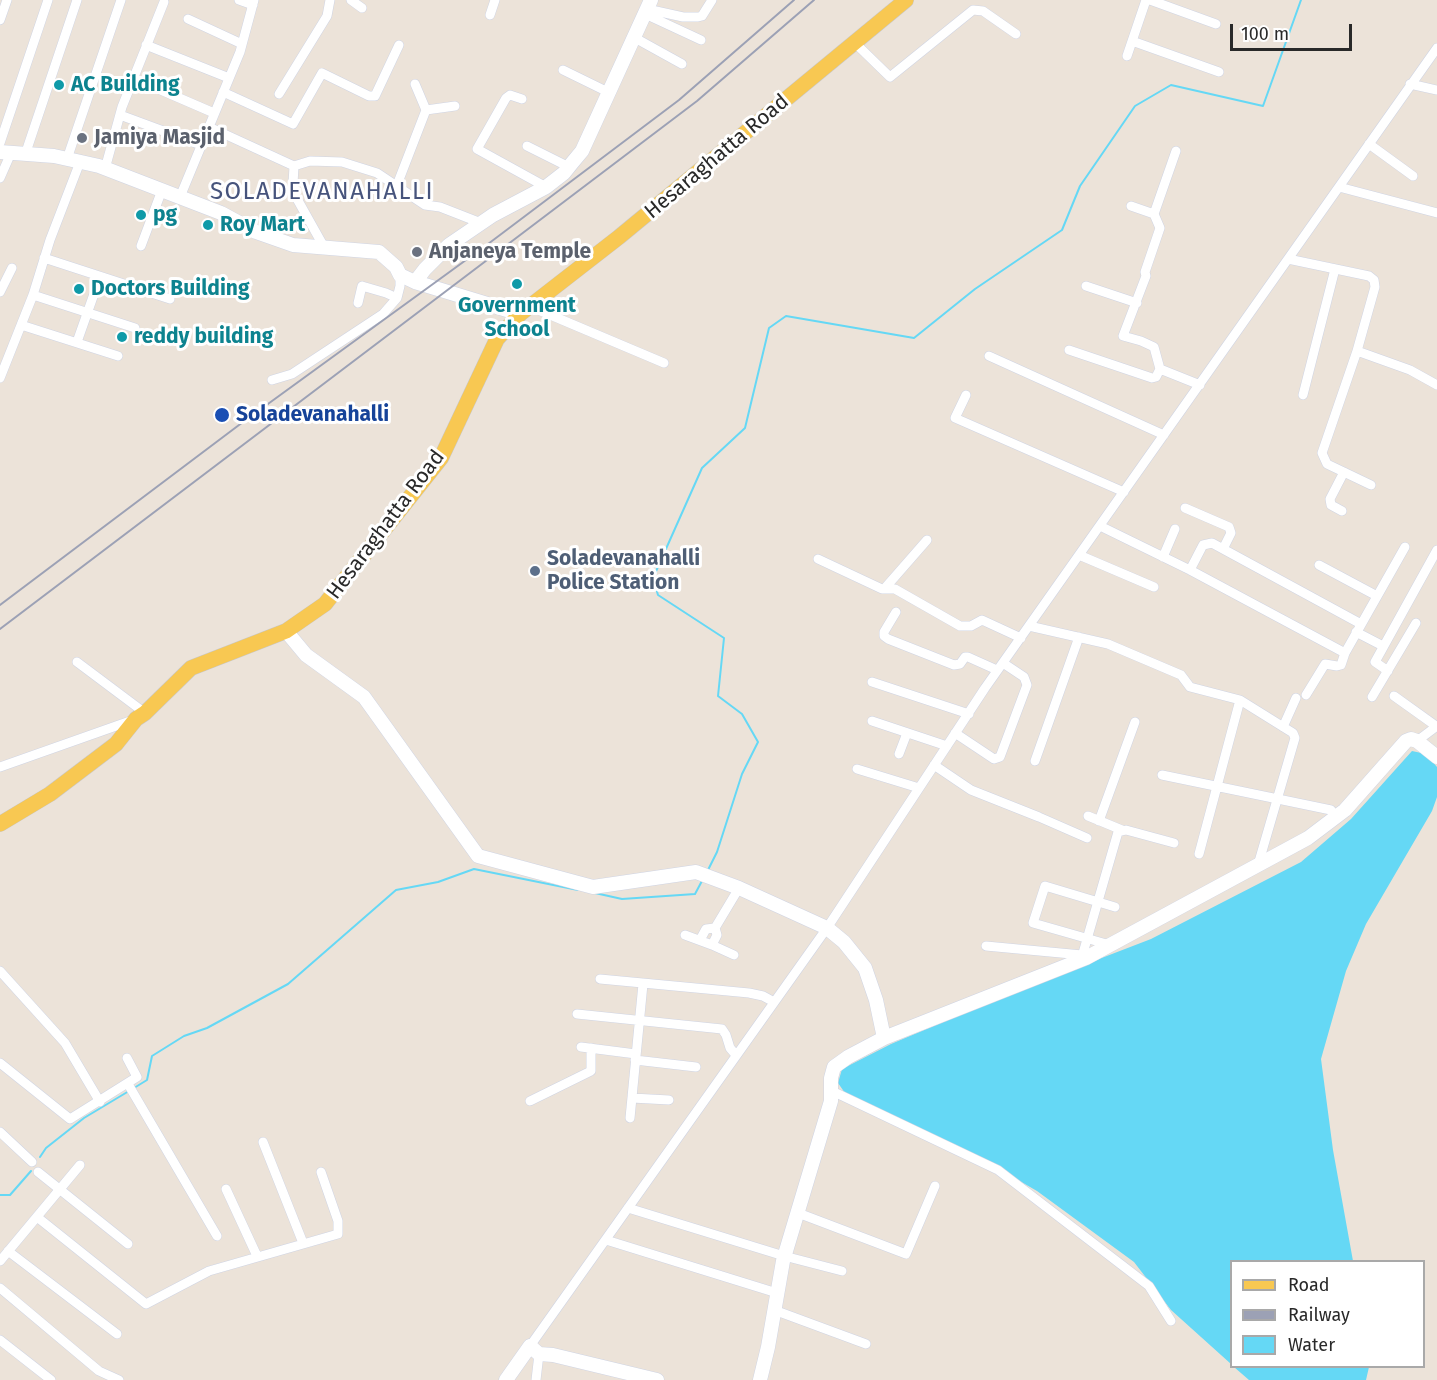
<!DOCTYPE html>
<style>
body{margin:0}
#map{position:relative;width:1437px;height:1380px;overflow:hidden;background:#ece3d9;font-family:"Fira Sans",sans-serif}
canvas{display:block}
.legend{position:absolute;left:1230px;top:1260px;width:195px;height:108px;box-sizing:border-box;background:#fff;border:2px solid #a9a9a9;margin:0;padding:8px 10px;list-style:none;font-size:18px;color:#292929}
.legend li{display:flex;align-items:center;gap:12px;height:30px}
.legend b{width:30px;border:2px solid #a9a9a9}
.scale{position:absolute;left:1230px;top:24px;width:122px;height:27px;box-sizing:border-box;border:3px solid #292929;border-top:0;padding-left:8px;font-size:18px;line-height:21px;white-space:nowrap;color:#292929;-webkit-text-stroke:4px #fff;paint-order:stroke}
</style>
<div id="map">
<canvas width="1437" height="1380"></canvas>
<ul class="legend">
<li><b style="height:8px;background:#f8c852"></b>Road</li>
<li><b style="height:8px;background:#9ca1b5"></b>Railway</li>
<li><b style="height:16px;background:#65d8f5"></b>Water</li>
</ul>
<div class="scale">100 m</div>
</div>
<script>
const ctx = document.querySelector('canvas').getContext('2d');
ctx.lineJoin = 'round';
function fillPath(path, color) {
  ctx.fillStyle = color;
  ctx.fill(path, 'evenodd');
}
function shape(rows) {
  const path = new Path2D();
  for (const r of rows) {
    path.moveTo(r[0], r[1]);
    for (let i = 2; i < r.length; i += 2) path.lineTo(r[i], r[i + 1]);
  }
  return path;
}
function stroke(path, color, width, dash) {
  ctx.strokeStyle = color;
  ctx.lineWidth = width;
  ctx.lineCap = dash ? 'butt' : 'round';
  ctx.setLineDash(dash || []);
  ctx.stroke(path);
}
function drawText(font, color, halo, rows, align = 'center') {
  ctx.font = font + ' "Fira Sans",sans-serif';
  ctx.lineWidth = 6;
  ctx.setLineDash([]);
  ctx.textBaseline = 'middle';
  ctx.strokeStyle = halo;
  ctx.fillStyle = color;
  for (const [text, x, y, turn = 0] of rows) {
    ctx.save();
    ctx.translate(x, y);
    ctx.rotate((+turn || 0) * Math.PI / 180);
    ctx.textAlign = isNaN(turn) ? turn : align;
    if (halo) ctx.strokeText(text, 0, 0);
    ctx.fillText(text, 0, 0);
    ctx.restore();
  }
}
const water = shape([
 [1412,751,1426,754,1437,767,1437,797,1432,811,1366,924,1346,971,1321,1059,1333,1150,1353,1261,1232,1262,1231,1364,1171,1310,1134,1262,1037,1191,964,1149,845,1093,838,1083,842,1069,891,1044,1021,989,1151,939,1301,862,1351,819],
 [1234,1367,1369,1367,1366,1380,1249,1380]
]);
const stream = shape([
 [707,872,717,852,742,774,758,742,742,714,718,696,724,638,658,595,653,578,702,468,745,428,769,328,786,316,914,338,975,289,1062,230,1080,186,1135,106,1171,85,1263,106,1301,0],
 [595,893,622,899,695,894,703,879],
 [134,1088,147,1080,152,1056,184,1036,207,1028,288,984,396,890,438,882,474,869,578,890],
 [40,1157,46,1148,84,1118,129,1091],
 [0,1195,10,1195,31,1171]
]);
const street = shape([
 [239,0,253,5],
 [351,0,362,8],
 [1150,0,1216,24],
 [647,9,683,17,698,17,702,16,712,0],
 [645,14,701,40],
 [490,15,495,0],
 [188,19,242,44],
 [0,20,7,0],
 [635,38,682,64],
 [1132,41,1219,72],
 [855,43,890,77,973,10,983,11,1016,34],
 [146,45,229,78],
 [1127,56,1146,0],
 [563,70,610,93],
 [133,78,214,113],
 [415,84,426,110],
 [1410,84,1437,90],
 [223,92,293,124,322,73,369,96,375,96,399,45],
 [279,94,327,16,330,0],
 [522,99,510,95,506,98,477,149,546,187],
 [120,115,201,145],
 [209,127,294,166,310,161,342,162,377,173,425,205,440,207,481,223],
 [0,143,48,0],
 [1369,144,1413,176],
 [527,146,569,167],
 [25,155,77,0],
 [67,159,121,0],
 [294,166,293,184,296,197,324,247],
 [105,169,122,107,164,2],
 [0,178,11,153],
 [397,185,426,110,455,106],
 [1339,187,1437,213],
 [180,197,240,52,254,0],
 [1131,206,1154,214],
 [141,246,162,190],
 [44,258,170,299],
 [1288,259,1369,276,1374,280,1375,287,1357,351,1410,370,1437,385],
 [1086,286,1137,303],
 [0,292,12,268],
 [33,295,135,328],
 [358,303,362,286,386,293,397,298],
 [529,306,664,363],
 [21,325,118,356],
 [77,342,100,277],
 [1069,350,1152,378,1156,377,1160,369,1200,385],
 [1357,351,1322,453,1327,464,1371,485],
 [989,356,1164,435],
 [1160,369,1154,347,1141,341,1123,336,1146,276,1145,272,1160,228,1154,214,1176,151],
 [0,378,33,295,50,240,80,162],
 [272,380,292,374,383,314,397,298,400,286,400,275],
 [966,395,955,418,1124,492],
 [1303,395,1335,269],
 [1185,508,1229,527,1231,533,1223,549],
 [1342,511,1331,505,1330,499,1344,472],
 [1100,526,1190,570,1345,653,1405,547],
 [1079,555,1154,587],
 [1163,557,1175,529],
 [818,559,882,589,895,589,960,626,971,626,982,620,1021,638],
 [1319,565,1377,596],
 [1190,570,1203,545,1212,543,1361,624],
 [885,588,927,540],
 [896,612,884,632,884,636,888,639,954,665,960,664,965,657,968,657,997,670],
 [1029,626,1108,644,1181,675,1190,687,1240,700,1293,733,1295,738,1258,865],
 [1356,632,1383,646],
 [77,662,145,713],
 [1388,671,1375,662,1437,550],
 [872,682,969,714],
 [1306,695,1325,664,1337,666,1341,665,1345,653],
 [1394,696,1436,726],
 [1372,697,1416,623],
 [872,721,947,746],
 [1283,727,1296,698],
 [955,733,994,759,1000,757,1027,685,1024,677,1003,663],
 [1417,741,1437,726],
 [899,754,907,733],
 [1035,761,1079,637],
 [934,765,971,790,1039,817,1087,838],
 [0,767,133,720],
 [857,769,919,788],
 [1162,775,1331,810,1336,817],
 [1088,816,1122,830],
 [1099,821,1135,722],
 [1199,854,1240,700],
 [685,935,712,945,717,935,715,928],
 [700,940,706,929,715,928,739,888],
 [712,945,734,955],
 [1110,945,1033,923,1045,886,1115,907],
 [986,946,1082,955],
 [1081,960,1118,832,1126,830,1174,843],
 [0,971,65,1043,100,1102],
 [600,979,749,993,763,996,774,1002],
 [577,1014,722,1029,726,1035,730,1048,736,1055],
 [581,1047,636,1054],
 [635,1060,696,1067],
 [0,1063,70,1119,137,1077,127,1058],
 [128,1084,217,1236],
 [832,1091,998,1170,1149,1286,1171,1321],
 [632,1098,669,1100],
 [530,1101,591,1071,591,1048],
 [630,1118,643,984],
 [0,1132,32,1162],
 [263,1142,303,1243],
 [38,1172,128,1244],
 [226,1189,257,1256],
 [628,1208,784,1256,842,1271],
 [798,1213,906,1254,935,1186],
 [37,1217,146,1304,209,1271,338,1234,338,1221,321,1172],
 [606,1240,777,1293],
 [8,1251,117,1334],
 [0,1261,80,1165],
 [0,1288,99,1371,119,1380],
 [774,1310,866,1344],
 [0,1340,51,1380],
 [530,1346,827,928,985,688,1437,48],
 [536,1380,539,1354]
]);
const secondary = shape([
 [0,152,54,156,99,166,221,213,256,232,293,245,379,252,396,267,400,275,415,282,520,314],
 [415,282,425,269,449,245,493,215,546,187,564,173,572,163,582,151,651,0],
 [286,631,306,655,364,697,478,856,593,887,696,872,739,888,827,928,844,942,865,968,876,1000,884,1038],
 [506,1380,530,1346,539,1354,553,1355,657,1380],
 [760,1380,768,1347,783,1261,831,1101,831,1078,834,1067,848,1057,884,1038,1086,958,1308,838,1345,810,1406,741,1411,739,1417,741,1437,757]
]);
const primary = shape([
 [0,824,50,794,116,744,136,719,145,713,191,668,286,631,325,604,441,458,497,339,520,314,619,237,906,0]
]);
const rail = shape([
 [0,605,239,425,488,244,679,100,794,0],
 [0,629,697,101,814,0]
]);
const markers = [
 [59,85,6,"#0f9aa8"],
 [82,138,6,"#6b7280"],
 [141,215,6,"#0f9aa8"],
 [208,225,6,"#0f9aa8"],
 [417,252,6,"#6b7280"],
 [517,284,6,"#0f9aa8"],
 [79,289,6,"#0f9aa8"],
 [122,337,6,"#0f9aa8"],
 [222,415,8,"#1a4fb4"],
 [535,571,6,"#5c6f8a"]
];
const cultureNames = [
 ["AC Building",71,85],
 ["pg",153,215],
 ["Roy Mart",220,225],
 ["Doctors Building",91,289],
 ["Government",517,306,"center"],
 ["School",517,330,"center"],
 ["reddy building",134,337]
];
const worshipNames = [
 ["Jamiya Masjid",94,138],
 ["Anjaneya Temple",429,252]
];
const streetNames = [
 ["Hesaraghatta Road",717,157,-40],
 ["Hesaraghatta Road",386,525,-53]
];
const transitNames = [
 ["Soladevanahalli",236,415]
];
const serviceNames = [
 ["Soladevanahalli",547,559],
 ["Police Station",547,583]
];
const quarterNames = [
 ["SOLADEVANAHALLI",322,192]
];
fillPath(water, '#65d8f5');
stroke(stream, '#65d8f5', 2);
stroke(street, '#cfd4e3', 10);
stroke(secondary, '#cfd4e3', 15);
stroke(primary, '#c7c7c7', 16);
stroke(street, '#fff', 9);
stroke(secondary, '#fff', 14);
stroke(primary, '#f8c852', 15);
stroke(rail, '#9ca1b5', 2);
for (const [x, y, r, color] of markers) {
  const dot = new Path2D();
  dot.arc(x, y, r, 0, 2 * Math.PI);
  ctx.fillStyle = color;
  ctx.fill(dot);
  stroke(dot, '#fff', 2);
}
drawText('bold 21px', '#0d838f', '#fff', cultureNames, 'left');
drawText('bold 21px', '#5b616d', '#fff', worshipNames, 'left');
drawText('21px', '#292929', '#fff', streetNames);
drawText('bold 21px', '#164399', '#fff', transitNames, 'left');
drawText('bold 21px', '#4e5e75', '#fff', serviceNames, 'left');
ctx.letterSpacing = '1.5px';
drawText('24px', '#47547c', '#fff', quarterNames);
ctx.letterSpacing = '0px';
</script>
